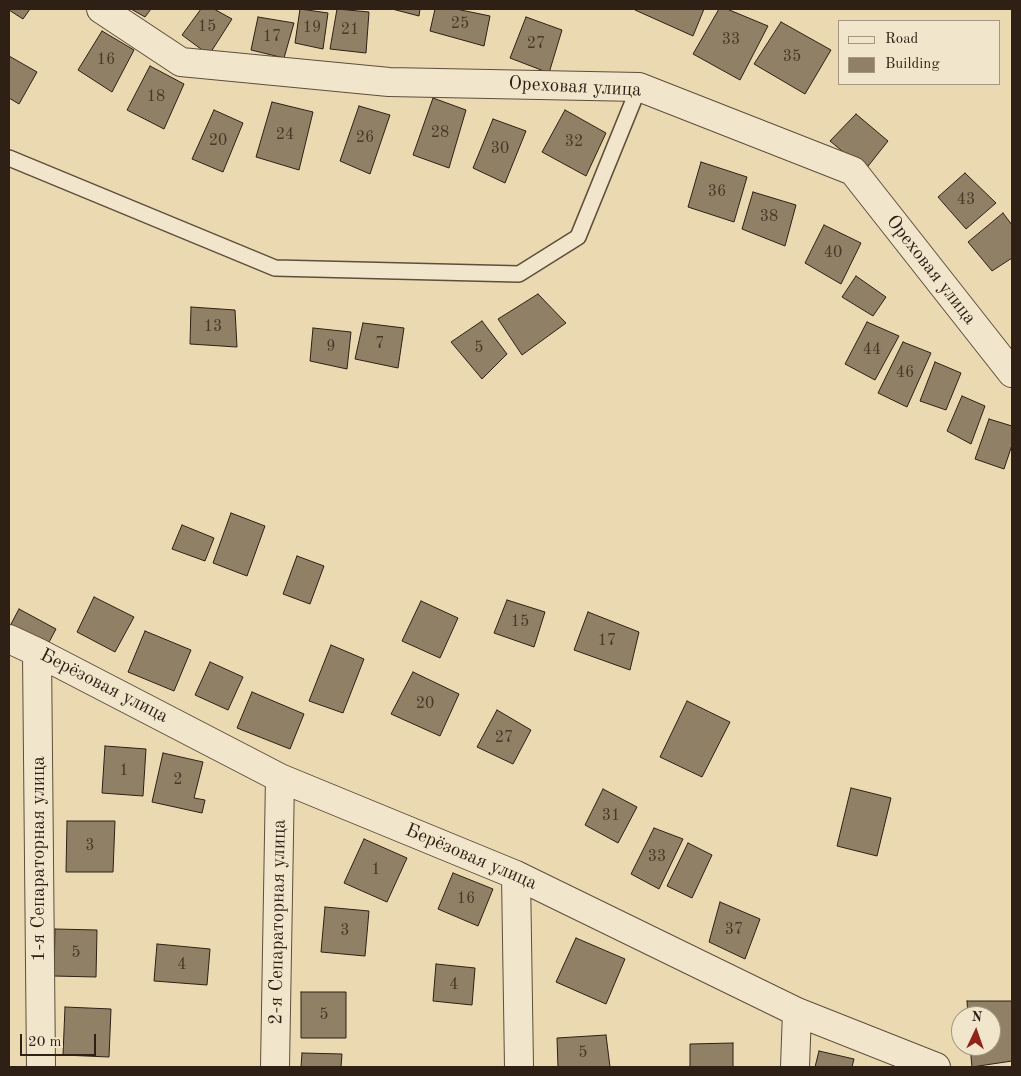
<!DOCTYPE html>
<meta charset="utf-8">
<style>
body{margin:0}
#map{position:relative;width:1021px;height:1076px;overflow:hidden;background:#ead9b1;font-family:"Old Standard TT",serif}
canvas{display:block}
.frame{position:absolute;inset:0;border:10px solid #2f2015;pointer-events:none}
.legend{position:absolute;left:838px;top:20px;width:162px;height:65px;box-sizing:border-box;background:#f1e6cc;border:1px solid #a39783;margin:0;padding:6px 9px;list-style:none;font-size:15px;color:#2f2015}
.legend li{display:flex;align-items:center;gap:10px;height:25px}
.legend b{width:25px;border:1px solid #a39783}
.north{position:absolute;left:951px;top:1006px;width:50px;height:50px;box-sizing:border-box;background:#f1e6cc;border:1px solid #a39783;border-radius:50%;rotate:3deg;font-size:14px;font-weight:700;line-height:20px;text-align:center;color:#2f2015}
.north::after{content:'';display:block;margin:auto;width:18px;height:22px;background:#8f2418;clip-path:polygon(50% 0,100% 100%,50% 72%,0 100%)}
.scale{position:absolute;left:20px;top:1034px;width:76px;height:22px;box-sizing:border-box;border:2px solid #2f2015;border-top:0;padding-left:6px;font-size:15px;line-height:18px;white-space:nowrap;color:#2f2015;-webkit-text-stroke:4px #f1e6cc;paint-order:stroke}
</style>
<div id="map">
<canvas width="1021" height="1076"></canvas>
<div class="frame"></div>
<ul class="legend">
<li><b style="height:6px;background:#f1e6cc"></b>Road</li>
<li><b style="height:14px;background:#908066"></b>Building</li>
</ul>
<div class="north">N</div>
<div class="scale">20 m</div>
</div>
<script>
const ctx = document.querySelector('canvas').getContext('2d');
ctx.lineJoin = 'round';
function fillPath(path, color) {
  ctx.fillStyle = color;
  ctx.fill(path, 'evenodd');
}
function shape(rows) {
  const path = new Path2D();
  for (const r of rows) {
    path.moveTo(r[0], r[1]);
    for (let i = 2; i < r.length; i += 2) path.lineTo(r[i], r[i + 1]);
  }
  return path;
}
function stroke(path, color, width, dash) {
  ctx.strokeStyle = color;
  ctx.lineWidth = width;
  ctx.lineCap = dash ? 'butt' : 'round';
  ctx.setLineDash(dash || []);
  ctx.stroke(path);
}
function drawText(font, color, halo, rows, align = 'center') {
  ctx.font = font + ' "Old Standard TT",serif';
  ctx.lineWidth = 4;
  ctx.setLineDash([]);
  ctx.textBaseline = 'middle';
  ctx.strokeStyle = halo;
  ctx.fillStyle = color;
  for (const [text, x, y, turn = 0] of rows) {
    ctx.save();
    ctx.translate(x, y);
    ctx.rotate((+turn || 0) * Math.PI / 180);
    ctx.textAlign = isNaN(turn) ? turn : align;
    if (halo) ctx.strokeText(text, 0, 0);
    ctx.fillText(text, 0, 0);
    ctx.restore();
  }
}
const building = shape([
 [9,9,30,9,23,19,9,10,9,9],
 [131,9,151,9,145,17,131,9],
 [201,9,214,9,232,19,209,55,182,35,201,9],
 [300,9,328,13,323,49,295,43,300,9],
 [337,9,369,12,366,53,330,49,337,9],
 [392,9,420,9,419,16,392,9],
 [435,9,456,9,490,16,484,46,430,31,435,9],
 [636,9,704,9,693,36,635,10,636,9],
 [719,9,727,9,768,26,740,80,693,54,719,9],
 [258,17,294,23,284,58,251,50,258,17],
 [526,17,562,30,549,73,510,58,526,17],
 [781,22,831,50,805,94,754,64,781,22],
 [102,31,134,50,112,92,78,70,102,31],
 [9,56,37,72,19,104,9,98,9,56],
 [150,66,184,84,164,129,127,110,150,66],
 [433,98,466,110,449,168,413,155,433,98],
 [272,102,313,112,299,170,256,157,272,102],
 [359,106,390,115,370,174,340,161,359,106],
 [214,110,243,123,223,172,192,159,214,110],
 [565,110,606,133,586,176,542,152,565,110],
 [856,114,888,141,865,170,830,141,856,114],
 [493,119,526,131,505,183,473,168,493,119],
 [701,162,747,177,734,222,688,207,701,162],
 [965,173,996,203,966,229,938,197,965,173],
 [753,192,796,205,785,246,742,229,753,192],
 [1003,213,1012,225,1012,258,992,271,968,242,1003,213],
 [824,225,861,243,841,284,805,263,824,225],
 [856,276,886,297,873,316,842,297,856,276],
 [538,294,566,323,522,355,498,319,538,294],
 [191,307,235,310,237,347,190,344,191,307],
 [482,321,507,354,482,379,451,342,482,321],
 [867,322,899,336,875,380,845,364,867,322],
 [363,323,404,328,398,368,355,359,363,323],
 [313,328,351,332,347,369,310,361,313,328],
 [903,342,931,353,907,407,878,393,903,342],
 [935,362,961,373,946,410,920,401,935,362],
 [962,396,985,406,971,444,947,431,962,396],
 [989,419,1012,426,1012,445,1004,469,975,459,989,419],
 [231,513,265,526,247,576,213,563,231,513],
 [182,525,214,538,205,561,172,549,182,525],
 [297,556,324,566,310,604,283,594,297,556],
 [94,597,134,617,115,652,77,632,94,597],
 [507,600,545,612,534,647,494,633,507,600],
 [421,601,458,618,440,658,402,641,421,601],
 [19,609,56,629,47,646,10,626,19,609],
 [588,612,639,632,630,670,574,650,588,612],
 [145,631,191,650,174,691,128,672,145,631],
 [331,645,364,659,343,713,309,701,331,645],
 [210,662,243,677,228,710,195,695,210,662],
 [413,672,459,694,440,736,391,714,413,672],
 [252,692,304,714,290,749,237,728,252,692],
 [687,701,730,722,702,777,660,757,687,701],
 [497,710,531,730,513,764,477,747,497,710],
 [105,746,146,749,143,796,102,793,105,746],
 [163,753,203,762,194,798,205,800,202,813,152,802,163,753],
 [851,788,891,798,877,856,837,846,851,788],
 [603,789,637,807,618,843,585,825,603,789],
 [67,821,115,821,113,872,66,872,67,821],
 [654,828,683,839,659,889,631,874,654,828],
 [364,839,407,858,387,902,344,883,364,839],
 [688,843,712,855,692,898,667,886,688,843],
 [453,873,493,889,478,926,438,909,453,873],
 [720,902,760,919,745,959,709,942,720,902],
 [325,907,369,911,365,956,321,952,325,907],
 [55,929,97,930,96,977,54,976,55,929],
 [576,938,625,959,606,1004,556,982,576,938],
 [157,944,210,949,207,985,154,981,157,944],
 [436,964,475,968,472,1005,433,1001,436,964],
 [301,992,346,992,346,1038,301,1038,301,992],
 [967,1001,1012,1001,1012,1061,972,1067,970,1046,991,1046,991,1016,968,1016,967,1001],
 [65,1007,111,1009,109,1057,63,1055,65,1007],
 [606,1035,610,1067,558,1067,557,1038,606,1035],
 [733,1043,733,1067,690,1067,690,1044,733,1043],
 [819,1051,854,1059,852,1067,815,1067,819,1051],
 [302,1053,342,1054,341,1067,301,1067,302,1053]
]);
const service = shape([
 [9,158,275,268,519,274,578,237,639,87]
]);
const minor = shape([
 [101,9,181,62,389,82,639,87,853,171,1012,373],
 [9,639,37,652,280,778,516,875,797,1012,936,1067],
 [37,652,41,1067],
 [516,875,519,1067],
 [275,1067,280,778],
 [795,1067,797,1012]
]);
const numberNames = [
 ["25",460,24],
 ["15",207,27],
 ["19",312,28],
 ["21",350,30],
 ["17",272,37],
 ["33",731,40],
 ["27",536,44],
 ["35",792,57],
 ["16",106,60],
 ["18",156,97],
 ["28",440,133],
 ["24",285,135],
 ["26",365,138],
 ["20",218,141],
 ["32",574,142],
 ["30",500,149],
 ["36",717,192],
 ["43",966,200],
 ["38",769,217],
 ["40",833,253],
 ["13",213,327],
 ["7",380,344],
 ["9",331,347],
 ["5",479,348],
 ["44",872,350],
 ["46",905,373],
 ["15",520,622],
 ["17",607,641],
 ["20",425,704],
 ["27",504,738],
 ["1",124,771],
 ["2",178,780],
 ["31",611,816],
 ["3",90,846],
 ["33",657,857],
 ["1",376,870],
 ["16",466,899],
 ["37",734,930],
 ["3",345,931],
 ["5",76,953],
 ["4",182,965],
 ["4",454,985],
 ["5",324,1015],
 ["5",583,1053]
];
const streetNames = [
 ["Ореховая улица",575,87,3],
 ["Ореховая улица",931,270,52],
 ["Берёзовая улица",104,686,27],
 ["Берёзовая улица",471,857,23],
 ["1-я Сепараторная улица",39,859,-90],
 ["2-я Сепараторная улица",278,922,-89]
];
fillPath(building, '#908066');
stroke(building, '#2f2015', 1);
stroke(service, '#5e4e3c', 18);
stroke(minor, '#5e4e3c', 30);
stroke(service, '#f1e6cc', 15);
stroke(minor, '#f1e6cc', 28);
drawText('16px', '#473829', null, numberNames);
drawText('19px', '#2f2015', '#f1e6cc', streetNames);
</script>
